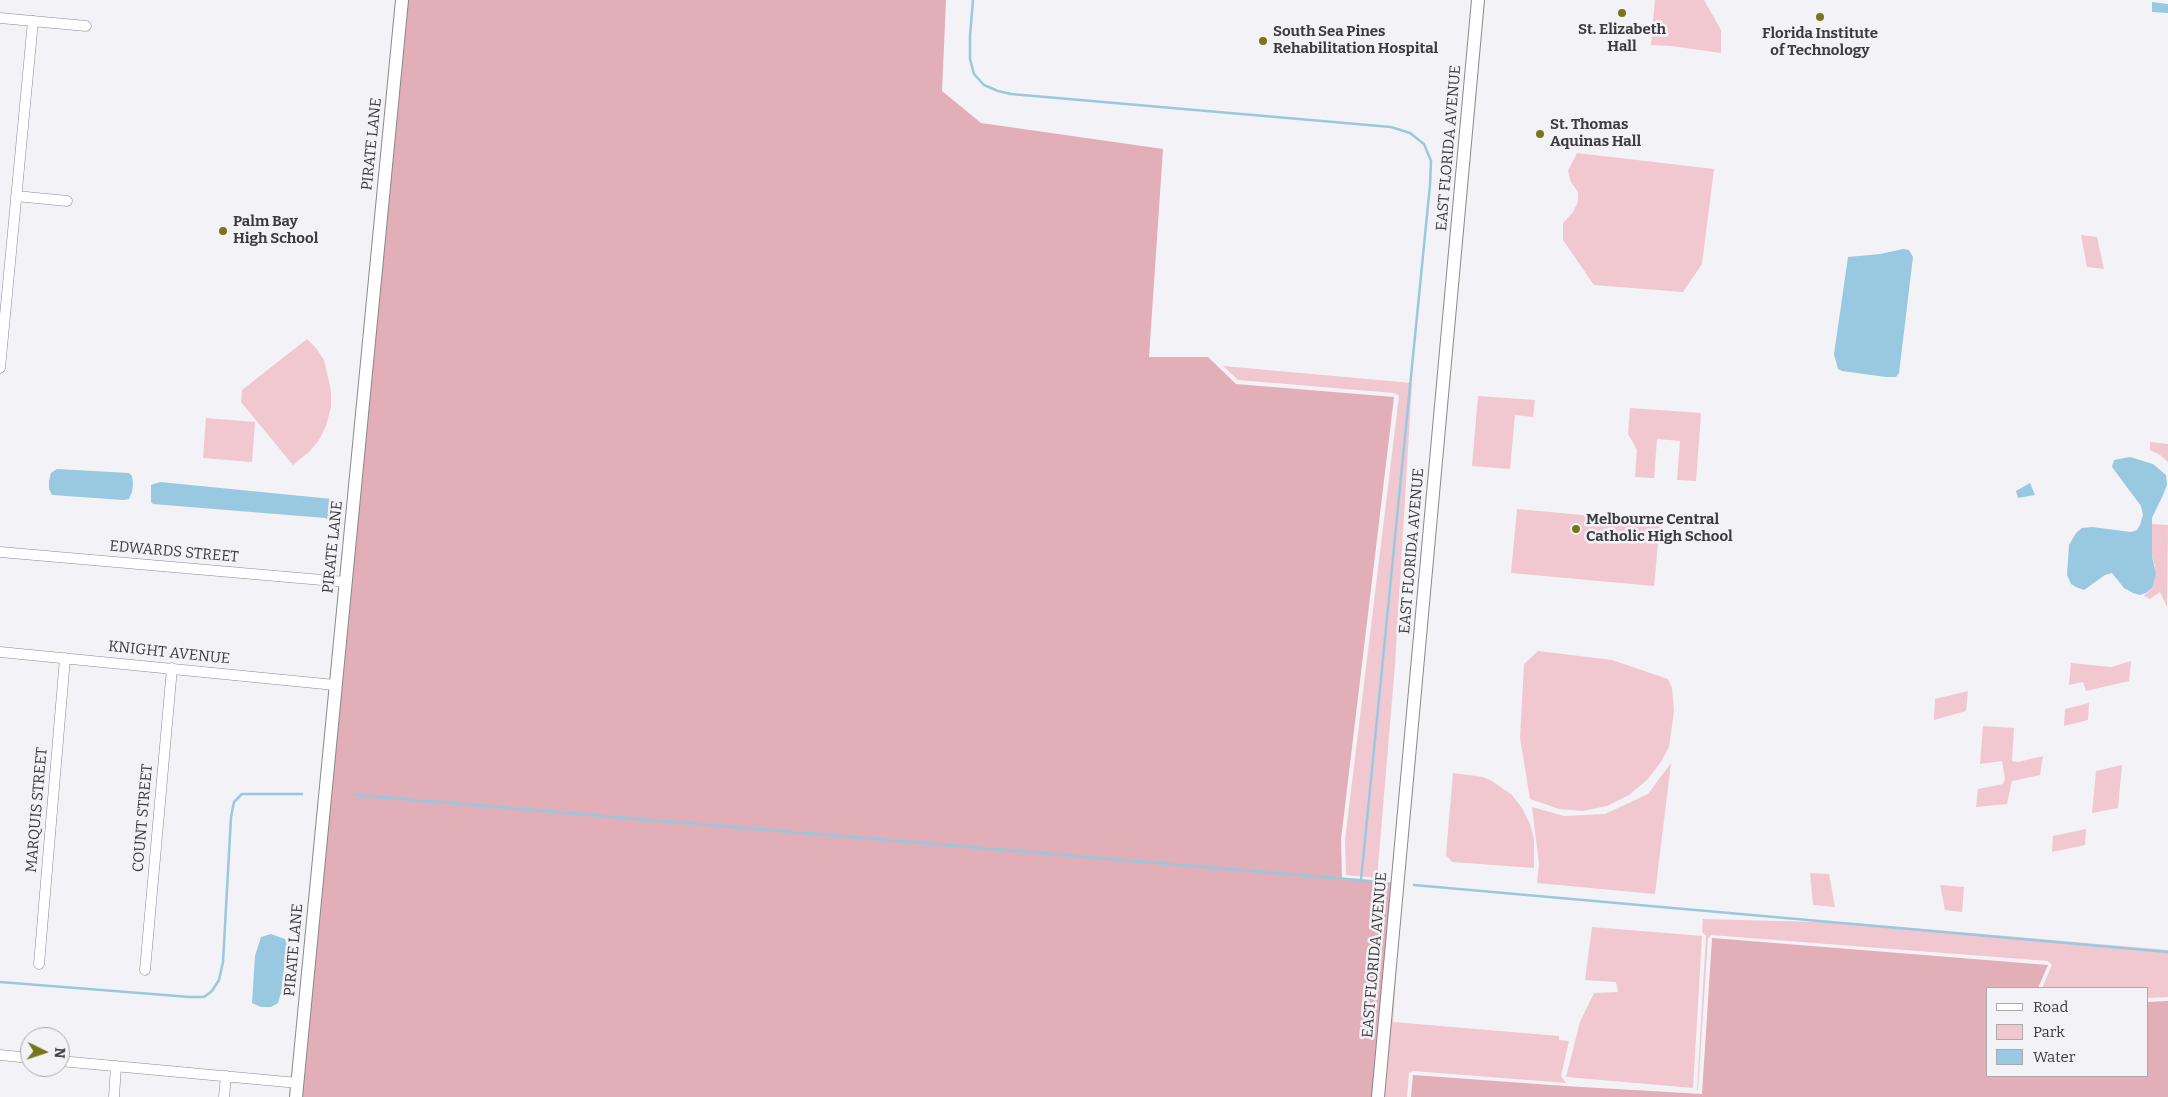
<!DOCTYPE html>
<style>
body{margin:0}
#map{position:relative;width:2168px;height:1097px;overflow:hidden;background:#f3f2f6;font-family:Bitter,serif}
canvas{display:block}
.legend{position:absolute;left:1986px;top:987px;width:162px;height:90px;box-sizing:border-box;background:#f3f2f6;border:1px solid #aaa9ac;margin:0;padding:6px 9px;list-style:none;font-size:15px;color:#3c3c3e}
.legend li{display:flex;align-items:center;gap:10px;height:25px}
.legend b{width:25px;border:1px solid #aaa9ac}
.north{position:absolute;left:20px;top:1027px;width:50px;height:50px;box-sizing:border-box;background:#f3f2f6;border:1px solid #aaa9ac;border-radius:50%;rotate:94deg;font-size:14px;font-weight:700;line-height:20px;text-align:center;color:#3c3c3e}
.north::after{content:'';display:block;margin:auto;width:18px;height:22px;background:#77761b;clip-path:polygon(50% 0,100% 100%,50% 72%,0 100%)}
</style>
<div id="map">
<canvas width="2168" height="1097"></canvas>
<ul class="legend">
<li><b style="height:6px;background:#fff"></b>Road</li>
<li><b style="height:14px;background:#f1c8cf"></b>Park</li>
<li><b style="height:14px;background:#98c9e1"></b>Water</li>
</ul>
<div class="north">N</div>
</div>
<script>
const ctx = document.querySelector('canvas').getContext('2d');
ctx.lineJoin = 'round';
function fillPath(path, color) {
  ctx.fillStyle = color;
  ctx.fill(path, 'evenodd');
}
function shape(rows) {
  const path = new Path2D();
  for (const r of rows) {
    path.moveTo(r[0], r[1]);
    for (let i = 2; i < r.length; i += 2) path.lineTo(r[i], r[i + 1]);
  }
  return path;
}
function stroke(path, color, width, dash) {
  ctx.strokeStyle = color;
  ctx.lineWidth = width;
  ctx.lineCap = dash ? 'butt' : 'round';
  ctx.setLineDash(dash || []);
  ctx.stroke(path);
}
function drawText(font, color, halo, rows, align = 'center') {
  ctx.font = font + ' Bitter,serif';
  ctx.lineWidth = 5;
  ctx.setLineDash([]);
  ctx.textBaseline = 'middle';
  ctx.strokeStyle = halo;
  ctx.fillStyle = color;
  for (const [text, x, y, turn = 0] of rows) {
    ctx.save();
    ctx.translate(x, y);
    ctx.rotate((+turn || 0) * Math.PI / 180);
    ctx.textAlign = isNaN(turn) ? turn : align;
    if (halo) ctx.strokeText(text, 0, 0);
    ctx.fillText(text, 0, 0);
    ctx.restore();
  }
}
const green = shape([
 [1655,0,1704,0,1721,30,1721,53,1671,46,1651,45],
 [1577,153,1714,169,1702,264,1683,292,1594,285,1563,240,1563,223,1573,212,1578,202,1578,192,1571,182,1568,171],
 [2081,235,2097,237,2104,269,2087,267],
 [307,339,316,348,324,360,331,391,331,407,326,426,319,440,310,451,293,465,241,402,242,390],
 [1223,366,1412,383,1395,665,1377,878,1346,875,1345,840,1399,396,1394,393,1238,380],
 [1478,396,1535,400,1533,417,1515,415,1510,469,1472,466],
 [1630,408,1701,413,1696,481,1677,480,1680,441,1657,439,1654,478,1635,477,1637,450,1628,434],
 [206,418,255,422,252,462,203,458],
 [2150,442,2168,444,2168,462,2160,455,2150,450],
 [1517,509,1660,522,1654,586,1511,573],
 [2152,524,2168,525,2167,607,2160,592,2150,599,2144,596,2152,588,2155,566,2152,556],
 [1538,651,1612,660,1668,679,1672,688,1674,711,1669,747,1661,762,1647,780,1629,795,1607,806,1583,811,1559,809,1530,799,1520,738,1524,664],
 [2131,661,2129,681,2086,691,2083,682,2069,685,2071,663,2111,667],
 [1968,691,1966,711,1934,720,1935,699],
 [2089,703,2088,720,2064,726,2065,709],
 [1983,726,2014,728,2012,761,2018,762,2043,756,2040,775,2012,781,2007,804,1976,807,1978,789,2003,784,2005,779,2002,761,1980,764],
 [1671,763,1655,894,1537,883,1539,864,1532,807,1564,816,1605,814,1648,794],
 [2122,765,2118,808,2092,813,2096,771],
 [1453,773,1483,777,1492,781,1512,795,1522,808,1530,824,1534,839,1534,868,1452,862,1446,855],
 [2086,829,2085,845,2052,852,2053,836],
 [1810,873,1829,874,1835,907,1813,905],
 [1940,885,1964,887,1962,912,1945,910],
 [1401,900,1393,1022,1559,1036,1559,1040,1569,1041,1561,1076,1566,1083,1413,1071,1409,1073,1407,1097,1383,1097],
 [1703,919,1855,923,2168,950,2168,997,2147,998,2147,988,2042,988,2052,965,2048,961,1711,935,1708,938,1698,1090,1697,1090,1706,936,1702,932],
 [1592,927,1702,936,1693,1088,1566,1077,1580,1022,1594,993,1618,992,1616,982,1585,980]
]);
const forest = shape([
 [402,0,946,0,942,91,981,123,1163,149,1149,357,1208,357,1236,384,1394,397,1341,839,1342,879,1398,883,1378,1097,297,1097],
 [1712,938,2048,965,2038,988,1987,988,1987,1076,2147,1076,2147,1002,2168,1001,2168,1097,1411,1097,1413,1075,1565,1086,1702,1094]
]);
const water = shape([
 [2152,2,2168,4,2168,13,2152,12],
 [1903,249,1909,250,1913,257,1899,373,1896,377,1886,377,1842,371,1838,369,1834,354,1848,257,1880,254],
 [2130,457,2153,464,2166,475,2167,485,2163,495,2152,518,2152,556,2156,574,2152,588,2146,593,2140,595,2133,593,2124,588,2112,573,2105,575,2084,590,2076,587,2071,584,2067,575,2069,545,2076,533,2082,528,2092,527,2131,532,2137,530,2140,525,2143,515,2141,506,2112,467,2114,460],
 [57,469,129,473,132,476,133,484,132,492,129,499,124,500,52,495,49,489,49,481,51,473],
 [160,482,332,499,337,504,337,514,333,520,328,520,325,518,153,504,151,502,151,485],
 [2030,483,2035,495,2018,498,2016,491],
 [271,934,285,939,287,945,281,993,278,1003,271,1007,261,1007,252,1003,255,956,261,937]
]);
const stream = shape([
 [973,0,970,36,970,59,974,74,984,85,998,91,1011,94,1391,127,1410,133,1424,144,1431,161,1430,185,1361,880],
 [355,795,1382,882],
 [1414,885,2168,952],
 [0,982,190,997,204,997,212,991,219,980,223,962,231,817,234,802,242,794,302,794]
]);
const minor = shape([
 [0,18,86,26],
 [16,196,67,201],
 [0,368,33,21],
 [0,552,345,582],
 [0,652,335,685],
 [39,964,65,658],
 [145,970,172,668],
 [0,1055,30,1058],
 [60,1061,298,1083],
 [114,1097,116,1066],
 [224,1097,226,1076]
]);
const tertiary = shape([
 [296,1097,402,0],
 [1378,1097,1478,0]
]);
const markers = [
 [1622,13,5,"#77761b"],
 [1820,17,5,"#77761b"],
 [1263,41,5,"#77761b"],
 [1540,134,5,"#77761b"],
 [223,231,5,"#77761b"],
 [1576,529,5,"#77761b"]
];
const poiNames = [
 ["St. Elizabeth",1622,30,"center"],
 ["Hall",1622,47,"center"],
 ["South Sea Pines",1273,32],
 ["Rehabilitation Hospital",1273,49],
 ["Florida Institute",1820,34,"center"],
 ["of Technology",1820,51,"center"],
 ["St. Thomas",1550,125],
 ["Aquinas Hall",1550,142],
 ["Palm Bay",233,222],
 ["High School",233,239],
 ["Melbourne Central",1586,520],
 ["Catholic High School",1586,537]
];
const streetNames = [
 ["PIRATE LANE",372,144,-84],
 ["EAST FLORIDA AVENUE",1449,148,-85],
 ["PIRATE LANE",333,547,-84],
 ["EAST FLORIDA AVENUE",1412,551,-85],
 ["EDWARDS STREET",174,552,5],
 ["KNIGHT AVENUE",169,653,6],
 ["MARQUIS STREET",37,810,-85],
 ["COUNT STREET",143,818,-85],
 ["PIRATE LANE",294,950,-85],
 ["EAST FLORIDA AVENUE",1375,955,-85]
];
fillPath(green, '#f1c8cf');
fillPath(forest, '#e2aeb7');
fillPath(water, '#98c9e1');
stroke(stream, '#98c9e1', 2.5);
stroke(minor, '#8a898d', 11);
stroke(tertiary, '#8a898d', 14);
stroke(minor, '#fff', 10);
stroke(tertiary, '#fff', 12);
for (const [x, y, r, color] of markers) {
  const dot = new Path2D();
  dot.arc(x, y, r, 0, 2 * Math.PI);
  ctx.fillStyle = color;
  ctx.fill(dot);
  stroke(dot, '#f3f2f6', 2);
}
drawText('bold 15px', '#3c3c3e', '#f3f2f6', poiNames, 'left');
drawText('15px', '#3c3c3e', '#f3f2f6', streetNames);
</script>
